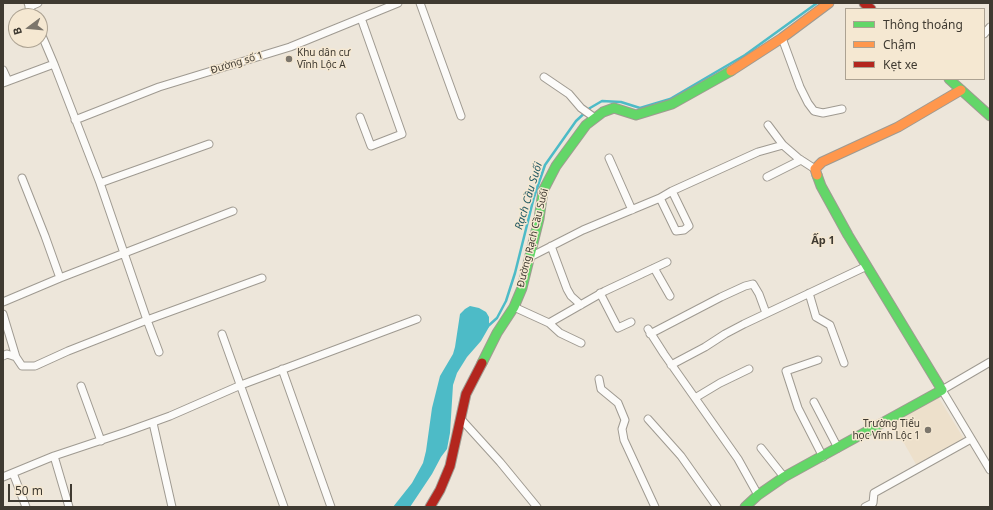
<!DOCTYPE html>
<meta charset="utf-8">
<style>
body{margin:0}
#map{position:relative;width:993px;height:510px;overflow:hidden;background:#ede6da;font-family:"Noto Sans",sans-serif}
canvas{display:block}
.frame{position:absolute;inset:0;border:4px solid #3f3a31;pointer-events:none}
.legend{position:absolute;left:845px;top:8px;width:140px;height:72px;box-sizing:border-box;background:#f5e8d2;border:1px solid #aca292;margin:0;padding:5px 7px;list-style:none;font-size:12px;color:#3f3a31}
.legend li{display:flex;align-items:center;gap:8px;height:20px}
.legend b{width:20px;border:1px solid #aca292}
.north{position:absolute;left:8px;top:8px;width:40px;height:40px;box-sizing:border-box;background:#f5e8d2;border:1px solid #aca292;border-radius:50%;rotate:254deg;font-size:11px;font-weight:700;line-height:16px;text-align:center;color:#3f3a31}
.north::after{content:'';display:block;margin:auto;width:14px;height:18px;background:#7c766c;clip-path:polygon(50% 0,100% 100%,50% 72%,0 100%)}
.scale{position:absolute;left:8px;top:484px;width:64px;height:18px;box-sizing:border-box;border:2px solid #3f3a31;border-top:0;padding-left:5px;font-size:12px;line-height:14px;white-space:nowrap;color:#3f3a31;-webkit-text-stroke:3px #f5e8d2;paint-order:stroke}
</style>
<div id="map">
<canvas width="993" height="510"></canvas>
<div class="frame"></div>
<ul class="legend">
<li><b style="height:5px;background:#63d668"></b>Thông thoáng</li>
<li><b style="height:5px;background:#ff974d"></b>Chậm</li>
<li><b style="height:5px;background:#b3261e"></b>Kẹt xe</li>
</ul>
<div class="north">B</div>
<div class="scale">50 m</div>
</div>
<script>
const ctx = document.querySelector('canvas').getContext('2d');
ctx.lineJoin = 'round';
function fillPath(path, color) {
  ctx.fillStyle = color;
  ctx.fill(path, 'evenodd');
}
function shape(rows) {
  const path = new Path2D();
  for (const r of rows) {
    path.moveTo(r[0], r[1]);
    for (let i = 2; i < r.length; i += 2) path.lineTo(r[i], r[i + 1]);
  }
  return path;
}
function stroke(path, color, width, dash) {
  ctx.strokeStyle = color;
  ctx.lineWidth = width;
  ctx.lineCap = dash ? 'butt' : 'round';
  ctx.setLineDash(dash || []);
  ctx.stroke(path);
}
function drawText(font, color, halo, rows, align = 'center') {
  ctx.font = font + ' "Noto Sans",sans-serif';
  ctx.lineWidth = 3;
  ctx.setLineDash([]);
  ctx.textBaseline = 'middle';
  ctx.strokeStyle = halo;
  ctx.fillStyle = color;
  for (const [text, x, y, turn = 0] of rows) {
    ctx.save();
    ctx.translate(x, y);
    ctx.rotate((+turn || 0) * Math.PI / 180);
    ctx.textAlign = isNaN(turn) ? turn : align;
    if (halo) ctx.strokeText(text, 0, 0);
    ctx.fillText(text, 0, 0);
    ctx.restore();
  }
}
const built = shape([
 [937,395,964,439,917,466,892,422]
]);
const water = shape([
 [470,306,479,308,486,312,489,317,489,327,481,341,467,357,457,373,453,385,450,433,447,449,441,457,432,474,410,507,393,507,412,483,423,463,426,451,432,408,440,376,453,354,455,347,460,314,465,309]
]);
const stream = shape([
 [487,327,497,318,506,301,515,273,534,197,545,165,576,121,590,108,602,101,621,102,640,108,670,99,745,55,817,3]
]);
const street = shape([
 [28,3,33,16],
 [420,3,461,116],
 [29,7,38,3],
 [984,34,990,27],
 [782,38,800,87,808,103,814,111,823,113,842,109],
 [3,70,8,81],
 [544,77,569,94,581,108,595,118],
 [3,83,54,64],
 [360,117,371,146,402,134,361,18],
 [75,120,159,87,290,47,398,3],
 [768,125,783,145,798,158,815,169],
 [609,158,632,210],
 [767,177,801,160],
 [22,178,45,236,60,278],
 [100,183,209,144],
 [660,198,676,231,684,230,689,226,672,191],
 [551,246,567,289,571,296,581,305],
 [530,257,583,230,660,198,672,191,758,152,783,145],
 [654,268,670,296],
 [600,293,618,328,631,322],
 [809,293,816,317,830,325,844,363],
 [3,302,60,278,233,211],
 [514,307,549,323,605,291,667,262],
 [3,314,16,357],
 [549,323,560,333,581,343],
 [648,329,664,354,738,459,758,495],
 [222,334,284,507],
 [650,334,721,297,745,286,753,284,759,294,766,313],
 [159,352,147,320,262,278],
 [3,356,7,354,16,357,22,366,35,366,68,351,147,320,100,183,54,64,40,31],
 [818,360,786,371,798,408,823,457],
 [990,362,942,390,990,470],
 [671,365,705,347,725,334,744,324,867,266],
 [282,369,331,507],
 [599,379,601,389,618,403,625,420,622,429,624,440,655,507],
 [81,386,101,441],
 [695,398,720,383,749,369],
 [814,402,838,448],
 [461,419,500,462,537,507],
 [648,419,681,456,717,507],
 [153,423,172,507],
 [761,448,784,477],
 [13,473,26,507],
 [3,477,54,456],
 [69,507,54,456,126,432,170,416,241,385,417,319],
 [865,507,873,503,874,493,971,439]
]);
const fast = shape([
 [949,79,990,116],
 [482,363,497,333,514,307,522,288,539,219,543,191,556,166,586,125,603,112,614,108,636,115,672,104,731,71],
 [745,507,758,495,784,477,942,390,848,235,821,186,817,175]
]);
const slow = shape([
 [731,71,782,38,829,3],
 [817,175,815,169,822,162,898,127,961,90]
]);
const jam = shape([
 [864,3,871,9],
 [430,507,440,490,450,466,466,394,482,363]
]);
const markers = [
 [289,59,4,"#7c766c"],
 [928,430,4,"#7c766c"]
];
const poiNames = [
 ["Khu dân cư",297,53],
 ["Vĩnh Lộc A",297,65],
 ["Trường Tiểu",920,424,"right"],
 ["học Vĩnh Lộc 1",920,436,"right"]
];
const streetNames = [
 ["Đường số 1",237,63,-17],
 ["Đường Rạch Cầu Suối",533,238,-76]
];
const waterNames = [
 ["Rạch Cầu Suối",529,196,-73]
];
const neighbourhoodNames = [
 ["Ấp 1",823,241]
];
fillPath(built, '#ede0cb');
fillPath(water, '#4dbbc7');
stroke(stream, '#4dbbc7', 2.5);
stroke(street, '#9f9a91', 9);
stroke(fast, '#9f9a91', 11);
stroke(slow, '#9f9a91', 11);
stroke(jam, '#9f9a91', 11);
stroke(street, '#fcfbf9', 7);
stroke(fast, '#63d668', 9);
stroke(slow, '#ff974d', 9);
stroke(jam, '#b3261e', 9);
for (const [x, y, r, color] of markers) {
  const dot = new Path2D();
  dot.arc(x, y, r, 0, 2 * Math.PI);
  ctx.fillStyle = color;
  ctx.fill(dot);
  stroke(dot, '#f5e8d2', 1.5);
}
drawText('10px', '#3f3a31', '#f5e8d2', poiNames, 'left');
drawText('10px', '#3f3a31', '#f5e8d2', streetNames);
drawText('italic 11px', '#255b65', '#f5e8d2', waterNames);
drawText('bold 11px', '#3f3a31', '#f5e8d2', neighbourhoodNames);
</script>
